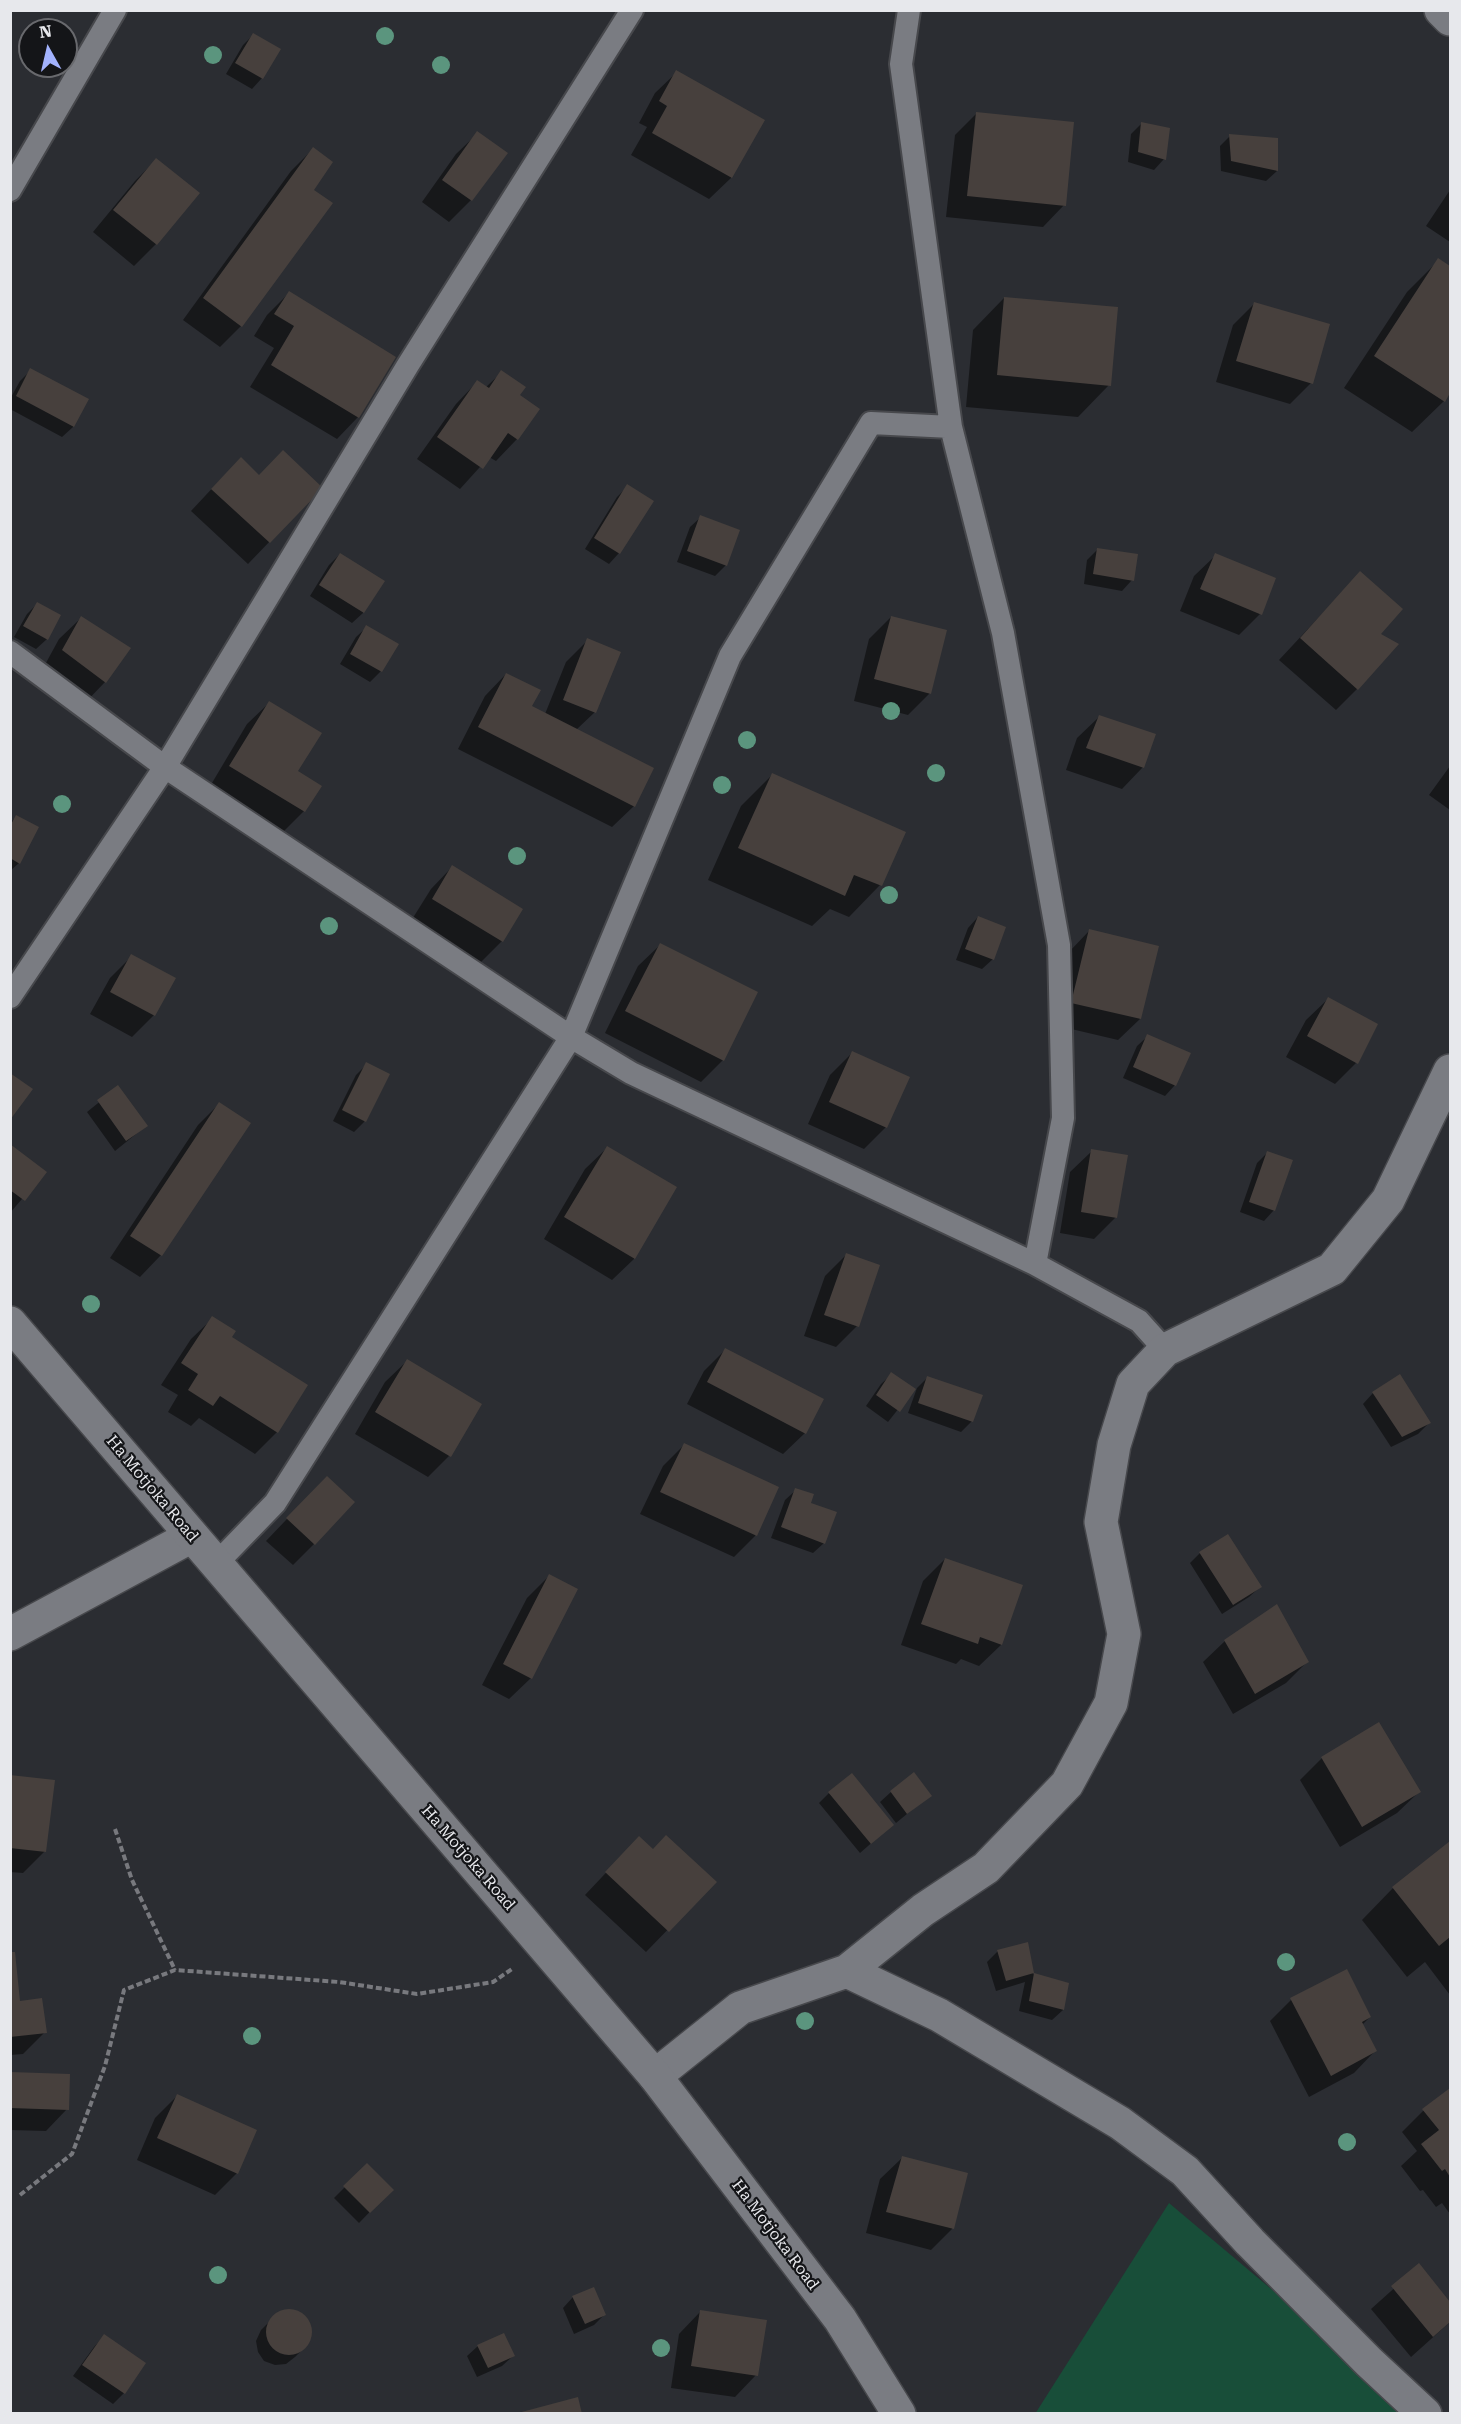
<!DOCTYPE html>
<style>
body{margin:0}
#map{position:relative;width:1461px;height:2424px;overflow:hidden;background:#2b2d32;font-family:"Roboto Serif",serif}
canvas{display:block}
.frame{position:absolute;inset:0;border:12px solid #e7e8ec;pointer-events:none}
.north{position:absolute;left:18px;top:18px;width:60px;height:60px;box-sizing:border-box;background:#141518;border:2px solid #68696d;border-radius:50%;rotate:352deg;font-size:16px;font-weight:700;line-height:24px;text-align:center;color:#e7e8ec}
.north::after{content:'';display:block;margin:auto;width:21px;height:27px;background:#a2b2fd;clip-path:polygon(50% 0,100% 100%,50% 72%,0 100%)}
</style>
<div id="map">
<canvas width="1461" height="2424"></canvas>
<div class="frame"></div>
<div class="north">N</div>
</div>
<script>
const ctx = document.querySelector('canvas').getContext('2d');
ctx.lineJoin = 'round';
function fillPath(path, color) {
  ctx.fillStyle = color;
  ctx.fill(path, 'evenodd');
}
function shape(rows) {
  const path = new Path2D();
  for (const r of rows) {
    if (r.length === 3) {
      path.moveTo(r[0] + r[2], r[1]);
      path.arc(r[0], r[1], r[2], 0, 2 * Math.PI);
      continue;
    }
    path.moveTo(r[0], r[1]);
    for (let i = 2; i < r.length; i += 2) path.lineTo(r[i], r[i + 1]);
  }
  return path;
}
function stroke(path, color, width, dash) {
  ctx.strokeStyle = color;
  ctx.lineWidth = width;
  ctx.lineCap = dash ? 'butt' : 'round';
  ctx.setLineDash(dash || []);
  ctx.stroke(path);
}
function drawText(font, color, halo, rows, align = 'center') {
  ctx.font = font + ' "Roboto Serif",serif';
  ctx.lineWidth = 4.5;
  ctx.setLineDash([]);
  ctx.textBaseline = 'middle';
  ctx.strokeStyle = halo;
  ctx.fillStyle = color;
  for (const [text, x, y, turn = 0] of rows) {
    ctx.save();
    ctx.translate(x, y);
    ctx.rotate((+turn || 0) * Math.PI / 180);
    ctx.textAlign = isNaN(turn) ? turn : align;
    if (halo) ctx.strokeText(text, 0, 0);
    ctx.fillText(text, 0, 0);
    ctx.restore();
  }
}
const green = shape([
 [1169,2203,1333,2341,1404,2414,1035,2414]
]);
const shadow = shape([
 [253,35,262,78,252,89,226,74,243,45],
 [677,72,763,121,731,178,709,199,631,155,647,127,639,123,655,93],
 [976,114,1064,205,1043,227,946,217,955,135],
 [1142,123,1164,159,1154,170,1128,162,1131,134],
 [478,133,471,200,449,222,422,202,456,154],
 [1230,136,1277,171,1266,181,1221,171,1220,146],
 [313,149,312,190,241,326,220,347,183,320,291,171],
 [156,160,198,193,156,244,134,266,93,232,135,181],
 [1450,190,1450,242,1426,226],
 [1439,260,1450,268,1450,390,1444,401,1412,432,1344,388,1407,292],
 [289,293,358,417,337,439,250,387,274,348,254,336,267,315],
 [1004,298,1109,385,1078,417,966,407,973,330],
 [1254,304,1311,383,1290,404,1216,382,1233,325],
 [31,370,87,400,73,427,62,437,10,409,10,399,20,381],
 [502,372,518,396,517,439,496,461,489,457,460,489,417,459,456,404,477,382,485,388],
 [259,476,321,488,248,564,191,511,219,481],
 [628,486,619,553,609,564,585,549,617,497],
 [701,517,726,565,715,576,677,562,690,527],
 [1098,549,1132,580,1122,591,1084,584,1087,560],
 [340,554,383,581,363,613,352,623,310,596,329,565],
 [1216,555,1260,614,1239,635,1180,611,1194,576],
 [1360,573,1357,689,1336,710,1279,660],
 [37,604,47,639,36,649,14,637,27,614],
 [891,617,930,693,908,715,854,701,869,639],
 [81,618,129,648,105,682,84,704,41,672,59,639],
 [367,627,397,644,381,671,370,682,340,664,356,637],
 [588,640,595,712,576,730,634,806,612,827,458,749,485,696,506,674,530,707,545,714,566,662],
 [269,703,296,772,304,811,283,832,209,788,247,724],
 [1099,717,1143,767,1122,789,1066,770,1077,738],
 [1450,766,1450,810,1429,795],
 [772,775,880,885,849,917,830,909,812,926,708,880,741,806],
 [16,817,19,863,10,871,10,823],
 [452,867,521,910,502,941,480,963,411,921,431,889],
 [978,917,993,959,982,969,956,960,968,928],
 [1089,931,1140,1019,1118,1040,1050,1024,1068,953],
 [660,945,723,1060,701,1082,605,1033,638,966],
 [132,956,154,1015,132,1037,90,1014,110,978],
 [1328,999,1356,1063,1335,1084,1286,1057,1306,1020],
 [1148,1036,1175,1085,1165,1096,1123,1078,1137,1046],
 [852,1053,908,1078,886,1127,864,1149,808,1124,830,1075],
 [367,1064,388,1075,364,1122,354,1132,333,1121,356,1075],
 [118,1087,146,1126,115,1151,87,1112],
 [219,1104,249,1124,161,1255,140,1277,110,1258,198,1125],
 [10,1146,45,1172,10,1213],
 [607,1148,675,1187,634,1259,612,1280,544,1239,585,1169],
 [1092,1151,1116,1217,1094,1239,1060,1233,1070,1172],
 [1267,1153,1274,1210,1264,1221,1240,1212,1257,1163],
 [846,1255,857,1326,836,1347,804,1336,825,1276],
 [213,1318,230,1338,306,1386,277,1432,255,1454,199,1418,191,1426,168,1412,178,1395,161,1385,191,1339],
 [725,1350,805,1433,783,1454,687,1404,704,1371],
 [407,1361,449,1456,428,1477,355,1434,385,1382],
 [892,1374,914,1389,888,1422,866,1406,881,1384],
 [928,1377,972,1421,961,1432,908,1413,917,1388],
 [1373,1393,1429,1423,1418,1434,1391,1447,1363,1404],
 [684,1445,777,1488,755,1536,734,1557,640,1514,663,1466],
 [796,1490,809,1504,824,1543,813,1553,771,1538,785,1500],
 [305,1500,314,1544,293,1565,266,1541],
 [1200,1553,1260,1587,1249,1597,1222,1614,1190,1563],
 [945,1559,1021,1586,1001,1645,979,1666,961,1659,956,1664,901,1645,923,1581],
 [549,1576,531,1678,509,1699,482,1685,527,1598],
 [1225,1641,1307,1662,1286,1683,1233,1714,1203,1662],
 [1378,1724,1419,1792,1397,1813,1340,1847,1300,1780,1322,1758],
 [10,1777,45,1851,23,1873,10,1872],
 [891,1792,930,1795,896,1823,880,1802],
 [829,1793,892,1825,860,1853,819,1803],
 [1450,1842,1450,1995,1425,1962,1407,1977,1362,1920,1393,1888],
 [653,1851,714,1882,646,1952,585,1895,618,1860],
 [1027,1944,1033,1974,1068,1984,1063,2010,1052,2020,1019,2011,1025,1982,996,1991,987,1962,998,1951],
 [10,1954,18,2002,45,2032,23,2054,10,2055],
 [1291,2000,1370,2017,1362,2025,1375,2051,1354,2073,1309,2097,1270,2021],
 [10,2074,67,2109,46,2131,10,2130],
 [1450,2090,1450,2214,1442,2203,1436,2207,1423,2190,1420,2191,1401,2166,1417,2151,1402,2132,1423,2111],
 [177,2096,237,2173,215,2195,137,2160,155,2118],
 [902,2158,966,2174,952,2229,931,2250,866,2233,880,2179],
 [367,2165,391,2190,359,2223,334,2198],
 [1419,2266,1450,2304,1450,2322,1411,2357,1371,2309],
 [573,2297,605,2314,594,2325,574,2334,563,2308],
 [292,2311,302,2315,309,2324,311,2335,306,2346,295,2357,286,2364,275,2365,264,2361,258,2352,256,2341,261,2330,272,2319,281,2312],
 [700,2312,756,2375,735,2397,671,2388,679,2334],
 [104,2336,144,2364,124,2393,113,2404,73,2376,94,2347],
 [478,2346,513,2356,502,2366,477,2377,467,2356]
]);
const building = shape([
 [253,33,281,49,263,79,235,63],
 [676,70,765,120,732,178,652,133,667,106,659,101],
 [976,112,1074,122,1066,206,967,196],
 [1141,122,1170,128,1166,160,1138,152],
 [477,131,508,153,472,201,442,180],
 [1229,134,1278,138,1278,171,1231,161],
 [313,147,333,162,314,190,333,203,242,327,203,298],
 [156,158,200,193,157,245,113,210],
 [1438,258,1450,266,1450,393,1445,402,1374,356],
 [289,291,396,357,359,418,271,365,294,326,274,314],
 [1004,297,1118,307,1111,386,997,375],
 [1254,302,1330,324,1313,384,1236,361],
 [30,368,89,399,74,427,16,396],
 [501,370,526,387,520,395,540,409,518,440,508,433,483,469,437,437,477,380,489,388],
 [283,450,323,488,270,543,211,489,241,457,259,475],
 [627,484,654,501,620,554,594,538],
 [700,515,740,530,727,566,687,551],
 [1097,548,1138,554,1134,581,1093,574],
 [340,553,385,581,364,613,319,585],
 [1215,553,1276,578,1262,615,1200,589],
 [1360,571,1403,609,1381,634,1399,644,1358,690,1300,638],
 [37,602,61,615,48,640,23,626],
 [81,616,131,648,106,683,62,650],
 [891,616,947,630,931,694,874,679],
 [366,625,399,644,382,672,350,654],
 [587,638,621,652,596,713,563,700],
 [506,673,541,690,532,706,654,768,635,807,478,727],
 [269,701,322,733,298,771,322,786,305,812,229,766],
 [1099,715,1156,734,1144,768,1086,748],
 [772,773,906,832,882,886,854,875,845,896,738,848],
 [16,815,39,827,20,864,10,858,10,826],
 [452,865,523,909,503,942,432,899],
 [978,916,1006,927,994,960,965,949],
 [1089,929,1159,946,1141,1019,1071,1003],
 [660,943,758,992,724,1061,625,1011],
 [131,954,176,978,155,1016,110,992],
 [1328,997,1378,1024,1358,1064,1307,1036],
 [1147,1034,1191,1053,1176,1086,1133,1067],
 [852,1051,910,1077,887,1128,829,1102],
 [366,1062,390,1074,366,1122,342,1110],
 [10,1073,33,1089,10,1120],
 [118,1085,148,1126,126,1141,97,1100],
 [219,1102,251,1123,162,1256,130,1236],
 [10,1144,47,1172,25,1201,10,1190],
 [607,1146,677,1187,635,1259,564,1217],
 [1091,1149,1128,1155,1117,1218,1081,1212],
 [1267,1151,1293,1160,1275,1211,1249,1202],
 [846,1253,880,1265,859,1327,824,1315],
 [212,1316,236,1331,232,1337,308,1385,278,1433,220,1396,213,1406,188,1390,198,1374,181,1363],
 [725,1348,824,1399,806,1434,707,1382],
 [407,1359,482,1404,451,1457,375,1412],
 [891,1372,916,1389,900,1412,876,1395],
 [1400,1374,1431,1423,1402,1437,1372,1392],
 [927,1376,983,1395,973,1422,918,1403],
 [684,1443,779,1487,757,1536,660,1492],
 [327,1476,355,1502,315,1545,286,1518],
 [795,1488,814,1494,811,1503,837,1512,825,1544,781,1527],
 [1228,1534,1262,1587,1233,1605,1199,1552],
 [945,1558,1023,1585,1002,1645,980,1637,978,1644,921,1624],
 [549,1574,578,1589,532,1679,503,1664],
 [1277,1604,1309,1662,1255,1694,1224,1640],
 [1379,1722,1421,1792,1362,1827,1321,1757],
 [914,1772,932,1796,907,1814,890,1791],
 [852,1773,894,1825,871,1844,828,1792],
 [10,1775,55,1780,46,1852,10,1848],
 [666,1835,717,1882,669,1932,605,1872,639,1836,653,1849],
 [1450,1841,1450,1937,1439,1946,1392,1887],
 [1028,1942,1034,1973,1006,1981,997,1950],
 [10,1952,15,1952,20,2001,42,1998,47,2033,10,2037],
 [1347,1969,1371,2017,1362,2022,1377,2051,1331,2076,1290,1998],
 [1034,1973,1069,1983,1064,2010,1029,2001],
 [10,2072,70,2074,69,2110,10,2108],
 [1450,2088,1450,2177,1445,2169,1442,2171,1421,2144,1439,2130,1422,2109],
 [177,2094,257,2130,238,2174,157,2138],
 [902,2156,968,2173,954,2229,886,2212],
 [367,2163,394,2190,370,2213,343,2186],
 [1419,2263,1450,2302,1450,2322,1433,2337,1391,2286],
 [594,2287,606,2315,585,2324,572,2296],
 [289,2332,23],
 [700,2310,767,2320,758,2376,691,2366],
 [504,2333,515,2356,488,2368,477,2345],
 [104,2334,146,2363,125,2394,82,2365],
 [578,2397,582,2414,518,2414,518,2413]
]);
const path = shape([
 [115,1829,132,1880,175,1970],
 [20,2195,72,2154,105,2066,124,1990,175,1970,339,1982,417,1994,493,1982,512,1969]
]);
const service = shape([
 [909,10,901,64,951,427,1003,633,1059,945,1063,1118,1035,1264],
 [10,190,115,10],
 [10,652,165,767,571,1037,631,1073,1035,1264,1139,1321,1165,1350],
 [10,997,165,767,408,365,632,10],
 [216,1564,275,1503,571,1037,730,656,871,423,951,427]
]);
const minor = shape([
 [1441,10,1450,19],
 [10,1634,192,1536],
 [847,1971,939,2015,1120,2123,1185,2171,1250,2242,1369,2362,1425,2414],
 [655,2076,740,2008,847,1971,923,1910,986,1868,1067,1784,1111,1703,1124,1634,1101,1522,1114,1445,1133,1384,1165,1350,1332,1269,1388,1200,1450,1071]
]);
const tertiary = shape([
 [10,1323,655,2076,840,2319,899,2414]
]);
const trees = [
 [385,36],
 [213,55],
 [441,65],
 [891,711],
 [747,740],
 [936,773],
 [722,785],
 [62,804],
 [517,856],
 [889,895],
 [329,926],
 [91,1304],
 [1286,1962],
 [805,2021],
 [252,2036],
 [1347,2142],
 [218,2275],
 [661,2348]
];
const streetNames = [
 ["Ha Motjoka Road",152,1489,50],
 ["Ha Motjoka Road",468,1858,49],
 ["Ha Motjoka Road",775,2235,53]
];
fillPath(green, '#184e39');
fillPath(shadow, '#0007');
fillPath(building, '#47403d');
stroke(service, '#47484c', 26);
stroke(minor, '#47484c', 36);
stroke(tertiary, '#47484c', 36);
stroke(path, '#78797e', 4, [6, 3]);
stroke(service, '#7a7c82', 22);
stroke(minor, '#7a7c82', 33);
stroke(tertiary, '#7a7c82', 33);
ctx.fillStyle = '#5b957e';
for (const [x, y] of trees) {
  ctx.beginPath();
  ctx.arc(x, y, 9, 0, 2 * Math.PI);
  ctx.fill();
}
drawText('16px', '#e7e8ec', '#141518', streetNames);
</script>
